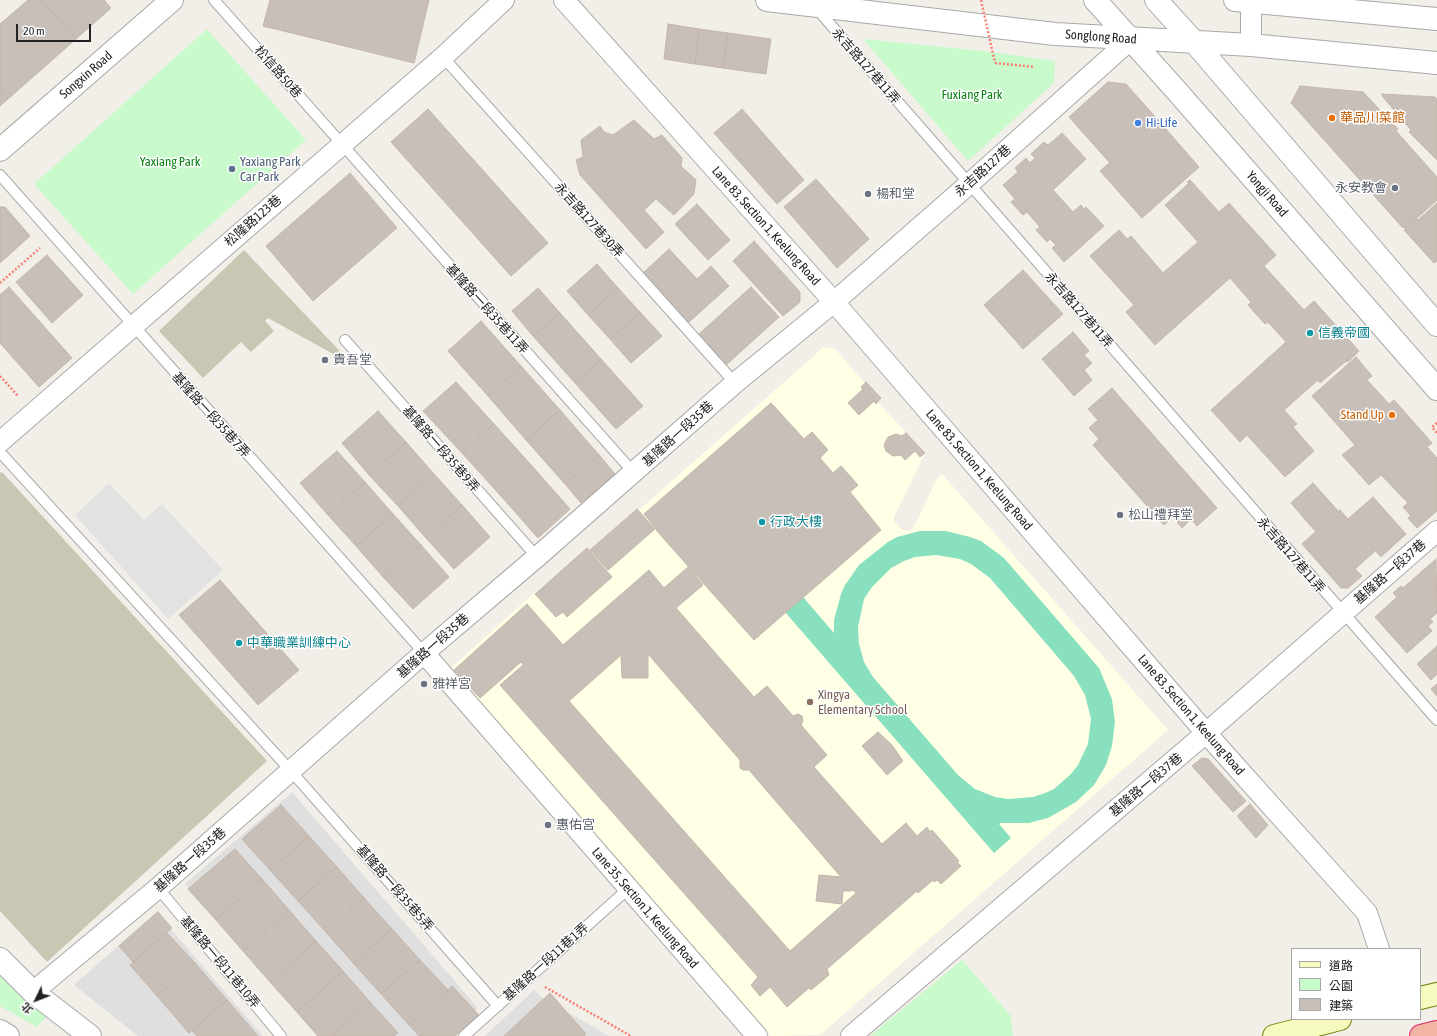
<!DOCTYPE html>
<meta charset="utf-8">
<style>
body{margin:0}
#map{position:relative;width:1437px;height:1036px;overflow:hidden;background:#f2efe9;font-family:"Asap Condensed","Noto Sans TC",sans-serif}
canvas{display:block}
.legend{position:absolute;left:1291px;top:948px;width:130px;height:72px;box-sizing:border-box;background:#fff;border:1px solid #a7a7a7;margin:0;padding:5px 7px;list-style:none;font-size:12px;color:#222}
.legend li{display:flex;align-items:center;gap:8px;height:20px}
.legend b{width:20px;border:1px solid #a7a7a7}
.north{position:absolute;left:16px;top:980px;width:40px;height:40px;-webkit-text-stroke:3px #fff;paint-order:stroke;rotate:227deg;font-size:11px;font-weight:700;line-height:16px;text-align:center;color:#222}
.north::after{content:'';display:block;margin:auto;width:14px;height:18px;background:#222;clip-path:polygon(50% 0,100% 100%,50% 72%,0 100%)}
.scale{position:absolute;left:16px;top:24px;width:75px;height:18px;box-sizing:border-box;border:2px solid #222;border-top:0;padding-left:5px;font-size:12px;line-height:14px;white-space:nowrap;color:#222;-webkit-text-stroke:3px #fff;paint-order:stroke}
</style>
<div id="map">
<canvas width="1437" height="1036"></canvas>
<ul class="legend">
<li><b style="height:5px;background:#f7fabf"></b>道路</li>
<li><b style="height:11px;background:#c8facc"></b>公園</li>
<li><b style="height:11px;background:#c7bfb8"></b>建築</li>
</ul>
<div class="north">北</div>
<div class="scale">20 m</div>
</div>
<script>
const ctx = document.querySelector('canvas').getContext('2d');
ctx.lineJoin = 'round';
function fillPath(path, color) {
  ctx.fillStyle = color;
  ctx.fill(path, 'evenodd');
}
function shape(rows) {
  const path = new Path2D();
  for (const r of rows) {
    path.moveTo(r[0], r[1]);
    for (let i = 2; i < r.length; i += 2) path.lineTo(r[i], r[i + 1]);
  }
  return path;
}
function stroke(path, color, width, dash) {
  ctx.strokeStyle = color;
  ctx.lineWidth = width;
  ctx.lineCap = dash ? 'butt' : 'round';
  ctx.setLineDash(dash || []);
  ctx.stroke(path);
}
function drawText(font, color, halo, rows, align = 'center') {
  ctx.font = font + ' "Asap Condensed","Noto Sans TC",sans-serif';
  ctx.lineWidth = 3;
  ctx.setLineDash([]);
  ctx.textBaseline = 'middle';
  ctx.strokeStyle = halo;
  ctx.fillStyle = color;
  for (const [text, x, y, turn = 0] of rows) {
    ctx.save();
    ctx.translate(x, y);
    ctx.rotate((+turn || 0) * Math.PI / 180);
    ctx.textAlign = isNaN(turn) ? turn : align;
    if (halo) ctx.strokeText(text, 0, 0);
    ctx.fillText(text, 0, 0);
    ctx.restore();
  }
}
const residential = shape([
 [292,792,478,1008,446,1036,317,1036,185,884],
 [156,912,263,1036,138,1036,74,985],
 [534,990,543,998,609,1036,485,1036]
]);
const education = shape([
 [824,347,835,349,865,383,866,382,881,398,878,402,925,453,894,517,894,521,902,530,910,531,917,521,936,480,942,474,1168,730,820,1035,771,1036,451,673,453,666,533,594,587,548,590,550,637,508,639,510]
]);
const construction = shape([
 [244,250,353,365,268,318,265,321,274,331,251,352,241,342,203,378,159,331],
 [2,472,267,761,47,962,0,911,0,473]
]);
const park = shape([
 [207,29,306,140,133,294,34,184],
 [863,39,983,51,1055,61,1054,83,968,161],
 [962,960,1011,1016,1013,1036,870,1036],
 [0,965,48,1014,37,1027,0,1006]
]);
const pitch = shape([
 [920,531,946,531,970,537,981,541,1004,558,1099,668,1112,699,1115,722,1112,746,1106,765,1094,785,1076,802,1048,818,1029,823,1001,823,999,824,1011,838,994,853,785,612,803,597,834,633,834,620,841,594,845,585,859,565,888,542,897,537],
 [936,555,960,559,971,564,990,578,1074,676,1085,695,1091,719,1088,744,1078,765,1071,774,1054,789,1045,793,1033,797,1008,799,995,797,975,789,958,775,873,677,864,662,859,644,858,627,864,599,872,587,891,568,904,561,915,557]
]);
const parking = shape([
 [109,483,144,520,162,504,223,570,168,619,75,515]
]);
const building = shape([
 [28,0,41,0,76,39,8,99,0,91,0,24,28,0],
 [41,0,104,0,111,8,76,39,41,0],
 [270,0,429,0,414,63,263,26,270,0],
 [668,24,699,29,695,64,664,59,668,24],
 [699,29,728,33,723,68,695,64,699,29],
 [728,33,771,39,766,74,723,68,728,33],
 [1108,82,1126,84,1158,120,1110,163,1069,117,1108,82],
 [1300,86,1363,92,1398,129,1396,131,1437,177,1437,200,1406,228,1402,227,1291,103,1300,86],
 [0,91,8,99,0,106,0,91],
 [1382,94,1435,97,1437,99,1437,160,1409,132,1411,130,1383,97,1382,94],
 [428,109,548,243,511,276,391,142,428,109],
 [742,109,804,180,777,204,714,133,742,109],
 [634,120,654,139,662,135,682,158,681,166,696,180,694,194,674,215,656,199,644,210,664,232,646,249,580,175,576,160,583,157,581,140,600,126,604,132,613,135,634,120],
 [1158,120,1199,167,1142,218,1100,171,1158,120],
 [1062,133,1086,159,1053,190,1073,212,1081,205,1084,209,1086,207,1104,226,1064,262,1052,248,1056,245,1050,239,1047,242,1036,230,1040,227,1027,212,1023,215,1011,202,1015,199,1003,185,1018,172,1015,168,1026,158,1030,163,1035,158,1031,154,1044,142,1048,145,1062,133],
 [350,173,397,228,313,301,266,246,350,173],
 [816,179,869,239,837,268,784,207,816,179],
 [1190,180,1219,212,1229,203,1276,255,1264,266,1304,310,1314,301,1359,351,1349,361,1345,362,1320,383,1318,380,1284,410,1297,424,1293,427,1314,451,1285,477,1247,435,1240,442,1211,410,1286,342,1268,322,1265,324,1248,305,1251,302,1230,278,1155,345,1126,312,1134,305,1090,256,1119,230,1127,239,1131,236,1163,273,1198,242,1165,205,1189,183,1187,182,1190,180],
 [1437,203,1437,261,1434,263,1404,230,1416,218,1418,220,1437,203],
 [697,204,730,240,708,260,675,224,697,204],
 [0,207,5,207,30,236,0,263,0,207],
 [754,241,800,292,800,302,783,316,733,261,754,241],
 [669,249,697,279,711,266,729,286,688,323,643,273,669,249],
 [47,255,83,295,52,323,16,282,47,255],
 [597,264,618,288,588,315,567,291,597,264],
 [1023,270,1063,314,1023,349,984,305,1023,270],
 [9,287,72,358,39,387,0,343,0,295,9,287],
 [751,287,779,317,726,365,699,334,751,287],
 [538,288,560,313,533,336,512,311,538,288],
 [618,288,640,312,610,339,588,315,618,288],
 [640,312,662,336,631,363,610,339,640,312],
 [560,313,601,359,575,383,533,336,560,313],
 [481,321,521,366,488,396,448,351,481,321],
 [1073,332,1089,351,1084,355,1092,363,1084,370,1092,380,1074,396,1042,359,1073,332],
 [1356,357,1372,376,1367,380,1389,404,1394,400,1432,443,1427,447,1437,458,1437,511,1417,528,1408,518,1411,516,1403,507,1408,503,1385,479,1381,475,1369,485,1342,455,1355,445,1312,396,1356,357],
 [601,359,643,406,616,429,575,383,601,359],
 [521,366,560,410,526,440,488,396,521,366],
 [456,382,494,424,462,453,423,411,456,382],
 [866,382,881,398,876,404,874,401,859,415,848,403,863,389,861,387,866,382],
 [1112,388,1217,508,1197,526,1191,519,1182,528,1173,517,1164,525,1093,445,1099,439,1089,428,1098,420,1088,409,1112,388],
 [771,403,804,439,812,432,828,450,820,458,833,473,841,466,858,485,850,492,881,530,754,640,656,530,657,530,644,514,771,403],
 [560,410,599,455,565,484,526,440,560,410],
 [378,411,406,442,369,475,342,443,378,411],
 [494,424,532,466,500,495,462,453,494,424],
 [906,433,925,453,920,457,915,451,905,460,901,455,893,456,886,451,884,445,888,437,896,434,902,436,906,433],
 [406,442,434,474,398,506,369,475,406,442],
 [337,451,365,482,328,515,300,483,337,451],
 [599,455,615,474,581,503,565,484,599,455],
 [532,466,570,509,538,538,500,495,532,466],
 [434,474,462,505,426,538,398,506,434,474],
 [365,482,393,514,356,546,328,515,365,482],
 [1313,483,1339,512,1316,532,1291,503,1313,483],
 [1373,497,1406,534,1381,557,1348,519,1373,497],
 [462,505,490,537,454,569,426,538,462,505],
 [637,509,655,529,608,570,590,550,637,509],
 [1340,510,1375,551,1355,569,1362,576,1348,588,1341,588,1302,544,1340,510],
 [393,514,421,545,384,578,356,546,393,514],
 [421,545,449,577,413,609,384,578,421,545],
 [587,548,612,577,567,617,563,612,556,617,535,594,587,548],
 [1436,559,1437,613,1430,619,1433,622,1428,626,1432,631,1407,653,1375,617,1397,597,1393,593,1401,586,1403,588,1436,559],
 [688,567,703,585,676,608,754,697,767,686,793,716,798,714,802,716,803,721,801,725,827,755,814,767,882,844,906,823,917,836,927,827,930,832,932,830,959,861,957,862,961,866,941,884,937,880,934,882,933,880,918,893,917,891,827,969,829,975,811,990,809,988,787,1007,770,987,760,996,751,985,758,977,500,685,523,665,521,662,480,698,454,670,527,604,563,645,649,570,664,588,688,567],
 [648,654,740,760,740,768,743,770,749,770,841,877,819,875,816,901,842,904,843,891,851,891,853,890,856,893,790,951,569,701,621,655,622,678,648,678,648,654],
 [220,580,299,670,258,705,179,615,220,580],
 [1437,646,1437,674,1431,680,1417,664,1437,646],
 [1437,684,1437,696,1431,689,1437,684],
 [878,732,892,745,903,761,887,775,862,746,878,732],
 [1202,758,1208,759,1246,801,1233,812,1192,766,1202,758],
 [1250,804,1268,825,1256,838,1237,816,1250,804],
 [281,805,309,836,270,870,242,839,281,805],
 [309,836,337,867,298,901,270,870,309,836],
 [235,849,262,879,216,920,188,889,235,849],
 [337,867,364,898,326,932,298,901,337,867],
 [262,879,289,910,243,951,216,920,262,879],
 [364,898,392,929,353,963,326,932,364,898],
 [289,910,316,941,270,982,243,951,289,910],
 [158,912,172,928,133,962,119,946,158,912],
 [392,929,420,960,381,994,353,963,392,929],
 [167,933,195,963,157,996,130,965,167,933],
 [316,941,343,971,297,1012,270,982,316,941],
 [420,960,448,990,409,1025,381,994,420,960],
 [195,963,227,1000,189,1033,157,996,195,963],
 [343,971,370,1002,332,1036,318,1036,297,1012,343,971],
 [452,986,479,1015,455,1036,419,1036,409,1025,452,986],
 [550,993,586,1034,584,1036,504,1036,550,993],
 [227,1000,258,1036,197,1036,192,1031,227,1000],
 [370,1002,398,1033,394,1036,332,1036,370,1002]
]);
const path = shape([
 [995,63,1035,67],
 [0,283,40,248],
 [0,376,18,396],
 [1437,423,1432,427,1437,433],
 [545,987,631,1036]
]);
const service = shape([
 [214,0,634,473],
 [817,9,1437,720],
 [443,57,735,383],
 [0,175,424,653],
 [345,340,537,557],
 [0,452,291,771,498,1006],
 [158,888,281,1036],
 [464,1036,628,889]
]);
const minor = shape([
 [564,0,834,302,1206,733,1367,913,1379,949],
 [1251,0,1251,45],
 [0,442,443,57,504,0],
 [424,653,757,1036],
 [33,992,158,888,424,653,537,557,735,383,834,302,969,184,1131,39],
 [851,1036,1206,733,1437,531]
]);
const tertiary = shape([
 [767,0,1055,34,1251,45,1437,63],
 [1095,0,1175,89,1437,389],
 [1156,0,1195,43,1437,325],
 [1235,0,1437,19],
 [0,150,172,0],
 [0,959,33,992,90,1036],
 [0,1031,8,1036]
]);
const secondary = shape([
 [1420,998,1437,994],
 [1274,1036,1340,1019]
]);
const trunk = shape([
 [1421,1036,1437,1032]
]);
const pathBridge = shape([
 [981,0,995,63]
]);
const markers = [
 [1332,118,4,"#e8710a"],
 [1138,123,4,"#3f7fe0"],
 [232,169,4,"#5c6f8a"],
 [1395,188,4,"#6b7280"],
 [868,194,4,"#6b7280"],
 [1310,333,4,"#0f9aa8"],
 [325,360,4,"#6b7280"],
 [1392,415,4,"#e8710a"],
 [1120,515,4,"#6b7280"],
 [762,522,4,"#0f9aa8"],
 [239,643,4,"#0f9aa8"],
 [424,684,4,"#6b7280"],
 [810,702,4,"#8d6e63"],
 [548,825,4,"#6b7280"]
];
const streetNames = [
 ["Songlong Road",1101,37,4],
 ["永吉路127巷11弄",866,66,49],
 ["松信路50巷",278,72,49],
 ["Songxin Road",86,75,-41],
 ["永吉路127巷",983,171,-42],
 ["Yongji Road",1267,194,49],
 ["永吉路127巷30弄",589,220,48],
 ["松隆路123巷",253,221,-41],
 ["Lane 83, Section 1, Keelung Road",766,226,48],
 ["基隆路一段35巷11弄",487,309,48],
 ["永吉路127巷11弄",1079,310,49],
 ["基隆路一段35巷7弄",211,415,48],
 ["基隆路一段35巷",678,434,-42],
 ["基隆路一段35巷9弄",441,449,49],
 ["Lane 83, Section 1, Keelung Road",979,470,49],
 ["永吉路127巷11弄",1291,555,49],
 ["基隆路一段37巷",1390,572,-41],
 ["基隆路一段35巷",433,646,-41],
 ["Lane 83, Section 1, Keelung Road",1191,715,49],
 ["基隆路一段37巷",1146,785,-40],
 ["基隆路一段35巷",190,860,-41],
 ["基隆路一段35巷5弄",395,888,49],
 ["Lane 35, Section 1, Keelung Road",645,908,49],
 ["基隆路一段11巷10弄",220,962,50],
 ["基隆路一段11巷1弄",546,962,-42]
];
const parkNames = [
 ["Fuxiang Park",972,95],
 ["Yaxiang Park",170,162]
];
const foodNames = [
 ["華品川菜館",1340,118],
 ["Stand Up",1384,415,"right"]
];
const shopNames = [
 ["Hi-Life",1146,123]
];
const serviceNames = [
 ["Yaxiang Park",240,162],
 ["Car Park",240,177]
];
const worshipNames = [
 ["永安教會",1387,188,"right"],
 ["楊和堂",876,194],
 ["貴吾堂",333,360],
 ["松山禮拜堂",1128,515],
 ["雅祥宮",432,684],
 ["惠佑宮",556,825]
];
const cultureNames = [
 ["信義帝國",1318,333],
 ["行政大樓",770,522],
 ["中華職業訓練中心",247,643]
];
const educationNames = [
 ["Xingya",818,695],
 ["Elementary School",818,710]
];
fillPath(residential, '#e0dfdf');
fillPath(education, '#ffffe5');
fillPath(construction, '#c7c7b4');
fillPath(park, '#c8facc');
fillPath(pitch, '#88e0be');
fillPath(parking, '#e2e2e2');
fillPath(building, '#c7bfb8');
stroke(building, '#c4b6ab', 1);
stroke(service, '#a9a9a9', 12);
stroke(minor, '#a9a9a9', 22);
stroke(tertiary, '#a9a9a9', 24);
stroke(secondary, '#707d05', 24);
stroke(trunk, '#dc2a67', 24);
stroke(path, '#fa8072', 2.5, [2, 2]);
stroke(service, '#fff', 10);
stroke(minor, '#fff', 20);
stroke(tertiary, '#fff', 22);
stroke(secondary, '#f7fabf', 22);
stroke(trunk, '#f2b4a3', 22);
stroke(pathBridge, '#fa8072', 2.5, [2, 2]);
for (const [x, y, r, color] of markers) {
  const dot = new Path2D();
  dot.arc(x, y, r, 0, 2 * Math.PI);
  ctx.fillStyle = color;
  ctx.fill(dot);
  stroke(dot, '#fff', 1.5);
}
drawText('13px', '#222', '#fff', streetNames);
drawText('13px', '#0c8416', '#fff', parkNames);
drawText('13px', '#c56008', '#fff', foodNames, 'left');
drawText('13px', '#366cbe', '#fff', shopNames, 'left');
drawText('13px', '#4e5e75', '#fff', serviceNames, 'left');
drawText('13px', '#5b616d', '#fff', worshipNames, 'left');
drawText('13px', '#0d838f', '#fff', cultureNames, 'left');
drawText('13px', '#785e54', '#fff', educationNames, 'left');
</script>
